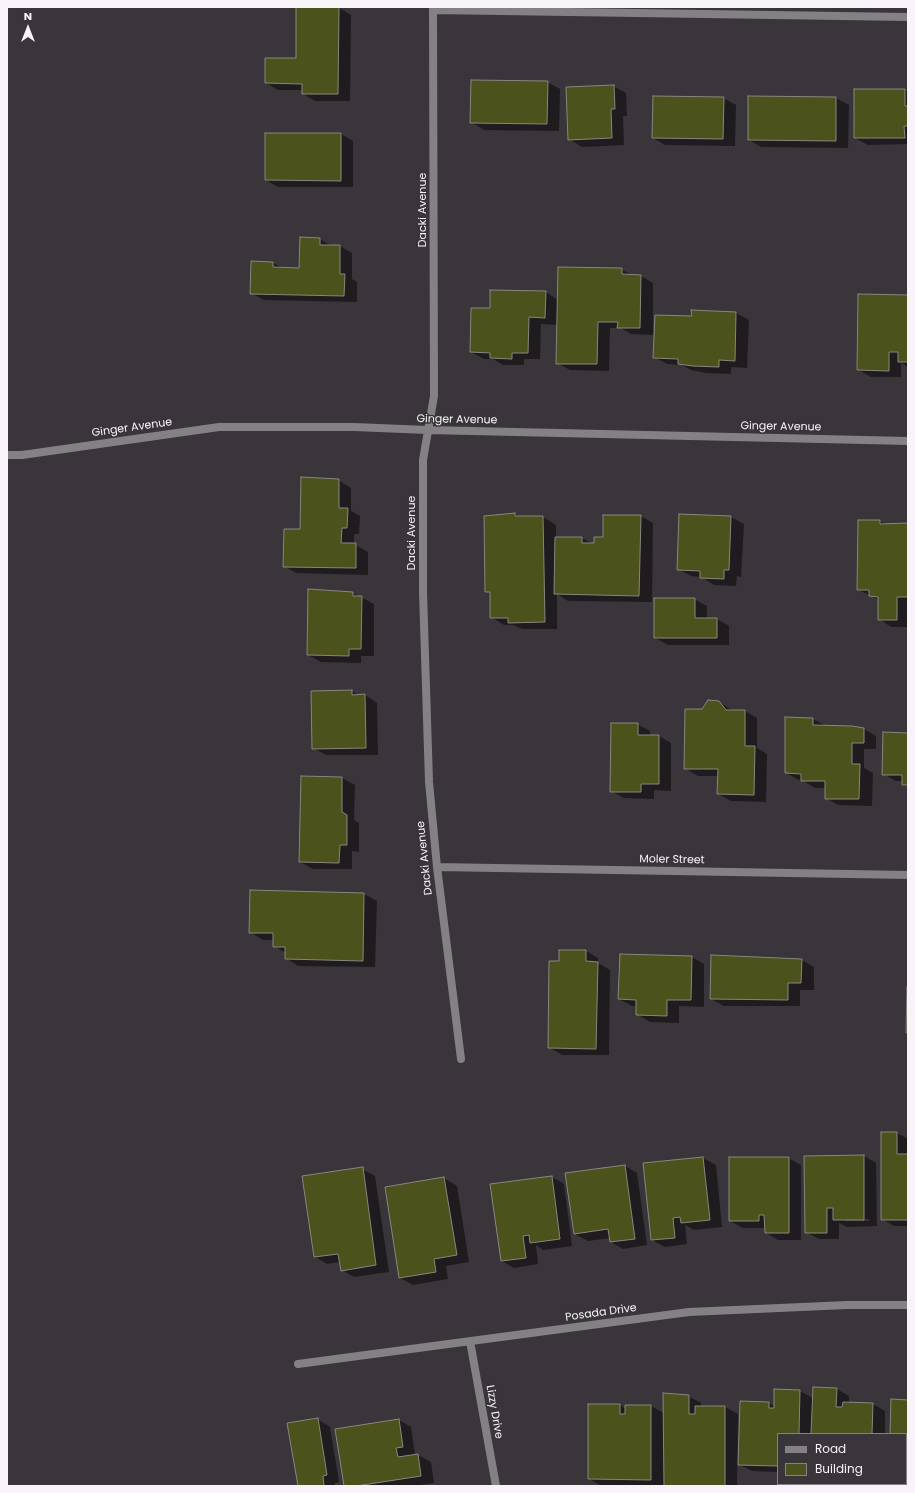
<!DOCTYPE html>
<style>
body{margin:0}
#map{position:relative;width:915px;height:1493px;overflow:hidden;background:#3a343b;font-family:Poppins,sans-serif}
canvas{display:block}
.frame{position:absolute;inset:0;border:8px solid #f7f3f8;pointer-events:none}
.legend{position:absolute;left:777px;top:1433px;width:130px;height:52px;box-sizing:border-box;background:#3a343b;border:1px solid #868087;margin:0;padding:5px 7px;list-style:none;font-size:12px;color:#f7f3f8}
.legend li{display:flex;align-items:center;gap:8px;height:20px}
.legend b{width:20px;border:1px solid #868087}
.north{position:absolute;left:8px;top:8px;width:40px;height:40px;-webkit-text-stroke:3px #3a343b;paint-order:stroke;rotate:0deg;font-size:11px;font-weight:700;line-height:16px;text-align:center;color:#f7f3f8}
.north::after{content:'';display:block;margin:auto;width:14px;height:18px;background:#f7f3f8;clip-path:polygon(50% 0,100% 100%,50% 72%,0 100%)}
</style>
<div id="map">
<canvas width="915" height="1493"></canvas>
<div class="frame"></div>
<ul class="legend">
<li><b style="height:5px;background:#848185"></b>Road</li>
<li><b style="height:11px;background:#4b521b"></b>Building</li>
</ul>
<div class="north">N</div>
</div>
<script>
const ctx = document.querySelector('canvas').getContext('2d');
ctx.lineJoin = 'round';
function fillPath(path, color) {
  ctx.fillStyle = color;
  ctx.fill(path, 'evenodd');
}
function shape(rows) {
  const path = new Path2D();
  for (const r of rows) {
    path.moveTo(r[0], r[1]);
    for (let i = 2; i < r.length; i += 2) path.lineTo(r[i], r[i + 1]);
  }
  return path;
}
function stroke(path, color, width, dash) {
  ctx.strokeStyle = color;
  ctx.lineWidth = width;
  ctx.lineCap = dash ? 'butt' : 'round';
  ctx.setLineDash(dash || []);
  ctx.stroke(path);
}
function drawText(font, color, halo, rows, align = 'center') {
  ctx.font = font + ' Poppins,sans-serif';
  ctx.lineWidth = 3;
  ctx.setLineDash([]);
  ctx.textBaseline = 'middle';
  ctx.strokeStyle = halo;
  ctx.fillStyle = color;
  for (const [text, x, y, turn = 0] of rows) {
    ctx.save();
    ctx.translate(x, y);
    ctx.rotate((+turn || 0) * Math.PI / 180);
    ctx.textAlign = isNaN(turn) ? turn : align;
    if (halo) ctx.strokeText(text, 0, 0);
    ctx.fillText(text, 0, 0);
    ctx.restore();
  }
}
const shadow = shape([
 [297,7,338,7,351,15,350,101,315,101,303,94,303,90,278,90,266,83,297,59],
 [547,82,560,89,559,131,484,130,471,122],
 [613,86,626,93,627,116,623,116,624,145,582,147,569,139],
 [905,90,908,92,908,144,868,145,855,138],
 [749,97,836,98,849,105,848,148,761,147,749,140],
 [724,98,736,105,735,146,665,145,653,138],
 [341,134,353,141,353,187,278,187,266,180],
 [320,239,332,246,340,246,352,253,352,279,357,282,357,302,264,300,251,293,273,263,283,268,300,269],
 [621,269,632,275,641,276,653,283,653,335,631,334,621,328,610,328,609,371,570,370,557,363,558,325,541,324,540,359,524,359,524,365,503,365,493,359,484,359,471,352,491,309,546,292,558,300],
 [908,296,908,367,901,363,901,377,871,377,859,370],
 [692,311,736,313,749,320,747,368,731,367,731,374,706,373,691,370,682,365,667,364,654,357,693,317],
 [338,480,351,488,351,511,360,516,359,534,354,534,354,544,368,552,368,575,296,573,284,566,301,530],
 [515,514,521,517,543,517,556,525,556,538,582,538,593,544,641,516,653,523,652,602,568,601,557,594,557,629,522,629,513,625,504,625,491,617,491,594,486,591,485,517],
 [731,517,744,524,741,577,737,576,736,586,714,585,701,577,691,576,678,569],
 [880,521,887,525,908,524,908,627,891,627,879,619,879,600,859,590],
 [353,593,374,604,374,656,361,656,361,663,321,662,308,655],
 [694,599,707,606,707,619,717,619,729,626,729,645,668,645,655,638],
 [352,691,360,696,365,695,377,703,378,755,326,755,313,748],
 [719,702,733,711,745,711,757,718,757,748,767,754,766,802,731,801,718,794,719,776,698,776,685,768,702,710],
 [786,718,813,719,826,726,864,729,876,736,876,749,864,749,864,768,873,773,872,806,838,805,826,798,826,788,815,788,802,780,799,780,786,773],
 [637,724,650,731,650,736,659,736,671,743,671,791,654,790,654,799,624,798,611,791],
 [908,734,908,787,903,784,903,781,896,781,883,774],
 [302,777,342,778,355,785,354,820,359,823,359,852,352,851,352,869,313,869,300,862],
 [251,892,364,894,377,901,375,967,298,966,286,958,286,953,274,946,274,940,263,940,250,932],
 [586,951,598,958,598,963,610,970,609,1055,562,1055,549,1047,560,962],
 [692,957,704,964,704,1007,679,1006,679,1023,650,1022,637,1014,637,1006,632,1006,619,999],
 [802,960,814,967,814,990,800,990,800,1006,724,1006,711,999],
 [882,1133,897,1133,908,1139,908,1226,894,1226,882,1219],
 [864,1156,876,1163,877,1226,847,1227,839,1223,839,1239,819,1239,806,1232],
 [845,1219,869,1219,869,1221,845,1221],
 [703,1158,716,1165,722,1227,694,1230,685,1225,687,1244,665,1247,652,1240],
 [788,1158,801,1165,801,1240,778,1240,766,1233,766,1228,743,1228,730,1221],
 [625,1166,637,1173,647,1245,623,1249,611,1242,610,1238,588,1241,575,1234],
 [362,1169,375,1176,389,1272,354,1277,342,1270,340,1262,327,1264,314,1256],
 [552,1177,564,1184,572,1246,543,1250,536,1245,538,1264,514,1268,502,1261],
 [444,1178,457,1186,469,1262,446,1266,448,1279,413,1285,400,1278],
 [837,1389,849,1396,849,1403,873,1404,885,1411,885,1434,778,1434,778,1472,752,1471,738,1464,741,1402,769,1403,775,1407,800,1391,813,1398],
 [688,1396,701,1403,701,1407,725,1407,738,1414,737,1486,602,1486,589,1479,620,1405,626,1409,626,1406,651,1406,664,1413],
 [908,1401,908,1470,906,1470,906,1434,891,1434],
 [317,1419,330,1427,339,1482,335,1483,335,1486,299,1486],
 [399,1420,411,1427,415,1455,418,1455,431,1462,434,1483,413,1486,345,1486]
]);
const building = shape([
 [296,7,339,7,338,94,302,94,302,84,265,83,265,58,296,58,296,7],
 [471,80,548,81,547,124,470,123,471,80],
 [614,85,615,109,611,109,612,138,568,140,566,87,614,85],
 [854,89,905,89,905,106,908,106,908,126,904,126,905,138,854,138,854,89],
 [653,96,724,97,723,139,652,138,653,96],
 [748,96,836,97,836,141,748,140,748,96],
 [265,133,341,133,341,181,265,180,265,133],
 [300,237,320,238,320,245,340,245,340,274,345,274,344,296,250,294,251,261,273,262,273,267,299,268,300,237],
 [558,267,622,268,622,274,641,275,640,328,617,328,618,322,598,322,597,364,556,364,558,267],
 [490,290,546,291,545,318,529,317,528,353,512,353,512,359,490,358,490,353,470,352,471,308,490,308,490,290],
 [858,294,908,295,908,362,898,362,898,352,889,352,889,371,857,370,858,294],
 [691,310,736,312,735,361,719,360,719,367,693,366,678,364,678,359,653,358,655,315,692,316,691,310],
 [301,477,339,479,339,508,348,508,347,528,342,528,341,543,356,543,356,568,283,567,284,529,300,529,301,477],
 [515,513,515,516,543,516,545,622,508,623,508,618,490,618,490,592,485,592,484,516,515,513],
 [679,514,731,516,729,570,724,570,724,579,700,578,700,571,677,570,679,514],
 [603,515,641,515,639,596,554,594,555,537,582,537,582,543,594,543,594,537,603,537,603,515],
 [858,520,880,520,880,524,908,523,908,597,897,597,897,620,878,620,878,597,869,596,869,590,857,590,858,520],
 [308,589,353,592,353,596,362,596,361,649,349,649,349,656,307,655,308,589],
 [654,598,695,598,695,618,717,618,717,638,654,638,654,598],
 [352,690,352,695,365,694,366,748,312,749,311,691,352,690],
 [708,700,719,701,726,710,745,710,745,746,755,746,754,795,717,794,718,769,684,769,685,709,702,709,708,700],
 [785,717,813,718,813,725,852,726,864,728,864,743,852,743,852,764,860,764,859,799,825,799,825,781,801,781,801,774,785,773,785,717],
 [611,723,638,723,638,735,659,735,659,784,641,784,641,792,610,792,611,723],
 [883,732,908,733,908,785,902,785,902,775,882,775,883,732],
 [301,776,342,777,342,812,347,815,347,845,340,845,339,863,299,862,301,776],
 [250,890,364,893,363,961,285,959,285,947,273,947,273,933,249,933,250,890],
 [559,950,586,950,586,961,598,962,596,1049,548,1048,549,961,559,961,559,950],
 [620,954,692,956,691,1000,667,1000,667,1016,636,1015,636,1000,618,999,620,954],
 [711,955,802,959,801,983,788,983,788,1000,710,999,711,955],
 [907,987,908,987,908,1033,906,1033,907,987],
 [881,1132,897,1132,897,1154,908,1154,908,1220,881,1220,881,1132],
 [864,1155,864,1220,833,1220,833,1208,827,1208,827,1233,805,1233,804,1156,864,1155],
 [703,1157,710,1220,681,1223,680,1217,673,1218,675,1238,651,1240,643,1163,703,1157],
 [729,1157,789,1157,789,1233,765,1233,764,1215,759,1215,759,1221,729,1221,729,1157],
 [625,1165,635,1239,610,1242,608,1229,574,1234,565,1173,625,1165],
 [363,1167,376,1265,341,1271,338,1254,314,1257,302,1176,363,1167],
 [552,1176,560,1239,530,1243,529,1235,523,1236,526,1258,501,1261,490,1184,552,1176],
 [444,1177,457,1255,434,1259,436,1272,399,1278,385,1187,444,1177],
 [813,1387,837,1388,836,1407,842,1407,843,1402,873,1403,872,1434,811,1434,813,1387],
 [774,1389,800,1390,799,1434,778,1434,778,1466,738,1465,740,1401,769,1402,769,1408,774,1408,774,1389],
 [663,1393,689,1395,689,1414,695,1414,695,1406,725,1406,725,1486,664,1486,663,1393],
 [891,1399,908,1400,908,1463,906,1463,906,1434,890,1434,891,1399],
 [588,1404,620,1404,620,1414,625,1414,625,1405,651,1405,651,1480,588,1479,588,1404],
 [318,1418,327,1475,323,1476,324,1486,298,1486,287,1423,318,1418],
 [399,1419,403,1447,396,1448,398,1457,418,1454,421,1476,356,1486,344,1486,335,1429,399,1419]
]);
const minor = shape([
 [433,7,434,396,423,460,423,592,429,782,437,867,461,1059],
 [433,10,908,17],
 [7,455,22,455,219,427,354,427,428,430,908,441],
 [437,867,908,875],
 [470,1341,496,1486],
 [298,1364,689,1312,847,1305,908,1305]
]);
const streetNames = [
 ["Dacki Avenue",423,210,-90],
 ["Ginger Avenue",457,420,1],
 ["Ginger Avenue",781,427,1],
 ["Ginger Avenue",132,428,-8],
 ["Dacki Avenue",412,533,-90],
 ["Dacki Avenue",425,858,-96],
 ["Moler Street",672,860,1],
 ["Posada Drive",601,1313,-8],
 ["Lizzy Drive",494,1412,80]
];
fillPath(shadow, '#0007');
fillPath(building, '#4b521b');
stroke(building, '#86887f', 1);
stroke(minor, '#848185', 8);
drawText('11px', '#f7f3f8', '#3a343b', streetNames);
</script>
